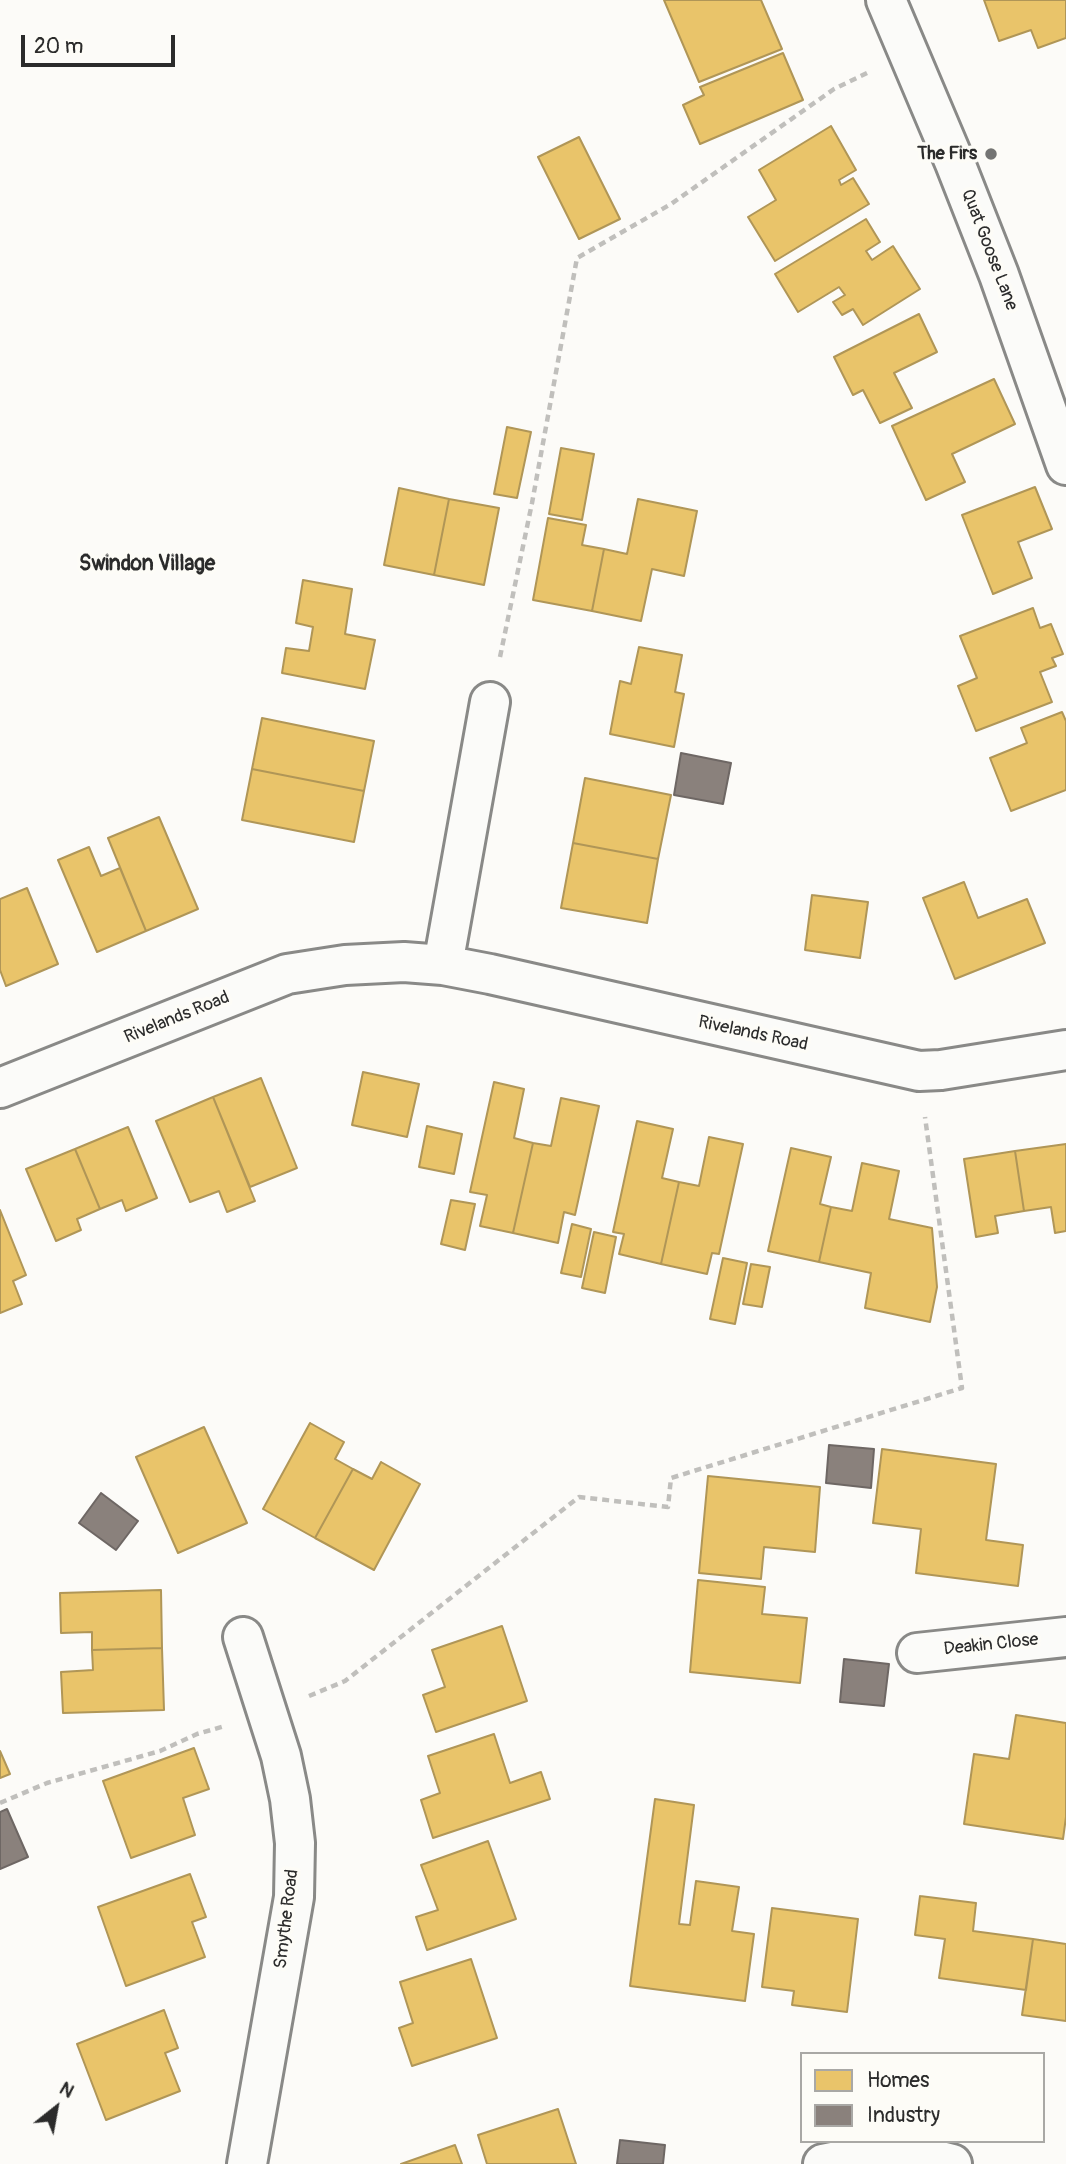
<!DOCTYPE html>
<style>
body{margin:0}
#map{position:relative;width:1066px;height:2164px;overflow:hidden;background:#fcfbf8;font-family:Pangolin,sans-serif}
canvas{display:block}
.legend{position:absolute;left:800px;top:2052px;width:245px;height:91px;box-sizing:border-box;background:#fdfcf7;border:2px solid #a9a8a5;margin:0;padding:9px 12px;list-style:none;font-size:21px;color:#2b2b2b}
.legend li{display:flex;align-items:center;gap:14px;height:35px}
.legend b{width:35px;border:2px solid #a9a8a5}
.north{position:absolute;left:21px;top:2073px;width:70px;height:70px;-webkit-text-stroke:5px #fdfcf7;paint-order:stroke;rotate:31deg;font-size:19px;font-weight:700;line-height:28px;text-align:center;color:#2b2b2b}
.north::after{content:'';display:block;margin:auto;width:24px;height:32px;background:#2b2b2b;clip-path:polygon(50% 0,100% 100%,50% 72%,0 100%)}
.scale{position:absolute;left:21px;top:35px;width:154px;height:32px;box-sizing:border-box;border:4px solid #2b2b2b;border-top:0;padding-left:9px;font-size:21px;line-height:24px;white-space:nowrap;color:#2b2b2b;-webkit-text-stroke:5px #fdfcf7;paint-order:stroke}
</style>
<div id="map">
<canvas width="1066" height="2164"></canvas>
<ul class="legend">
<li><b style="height:19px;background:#e9c46a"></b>Homes</li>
<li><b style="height:19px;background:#8a817c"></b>Industry</li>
</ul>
<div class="north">N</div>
<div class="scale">20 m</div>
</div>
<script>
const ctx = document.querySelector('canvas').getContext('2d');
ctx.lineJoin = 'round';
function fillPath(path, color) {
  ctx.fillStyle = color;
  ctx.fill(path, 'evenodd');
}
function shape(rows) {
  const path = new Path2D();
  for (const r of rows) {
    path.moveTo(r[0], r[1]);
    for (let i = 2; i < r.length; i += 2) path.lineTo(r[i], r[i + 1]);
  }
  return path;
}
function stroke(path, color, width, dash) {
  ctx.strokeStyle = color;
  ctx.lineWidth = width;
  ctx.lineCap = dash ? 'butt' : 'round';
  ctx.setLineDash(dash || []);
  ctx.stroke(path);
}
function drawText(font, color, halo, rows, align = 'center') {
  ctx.font = font + ' Pangolin,sans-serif';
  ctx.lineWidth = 7;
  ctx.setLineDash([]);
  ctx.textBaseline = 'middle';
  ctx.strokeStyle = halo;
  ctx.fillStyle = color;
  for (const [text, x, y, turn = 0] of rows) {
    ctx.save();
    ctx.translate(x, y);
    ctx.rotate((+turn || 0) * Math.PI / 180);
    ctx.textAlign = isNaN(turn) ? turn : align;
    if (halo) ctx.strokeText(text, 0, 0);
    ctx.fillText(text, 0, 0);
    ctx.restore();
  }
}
const homes = shape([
 [664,0,761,0,782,49,699,82,664,0],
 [984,0,1066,0,1066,38,1038,48,1031,30,999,41,984,0],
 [783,53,803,100,700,144,683,105,704,95,700,87,783,53],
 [831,126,856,170,839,180,841,185,853,178,869,204,775,261,748,217,776,200,759,170,831,126],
 [579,137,620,219,579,239,538,157,579,137],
 [866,219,880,242,866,251,872,260,893,246,920,289,863,325,853,309,842,315,833,302,845,295,839,287,798,312,775,274,866,219],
 [919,314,937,352,894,373,912,408,880,423,863,390,853,395,834,357,919,314],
 [994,379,1015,424,952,454,965,482,926,500,892,426,994,379],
 [507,427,531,432,517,498,494,494,507,427],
 [561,448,594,454,582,520,549,514,561,448],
 [1035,487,1052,529,1018,542,1032,578,993,594,962,515,1035,487],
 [399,488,449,499,434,575,384,565,399,488],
 [449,499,499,508,484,585,434,575,449,499],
 [638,499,697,511,684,576,652,569,641,621,592,611,604,549,627,554,638,499],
 [548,518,586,525,582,545,604,549,592,611,533,600,548,518],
 [303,580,352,589,345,634,375,640,365,689,282,673,286,648,309,651,313,627,296,623,303,580],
 [1033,608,1040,628,1051,624,1063,654,1052,658,1056,666,1040,672,1052,702,976,731,958,686,977,678,960,636,1033,608],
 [639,647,682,655,675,692,684,694,674,747,610,734,620,681,631,684,639,647],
 [1062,712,1066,721,1066,790,1011,811,990,758,1027,743,1021,728,1062,712],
 [262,718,374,741,364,791,252,769,262,718],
 [252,769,364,791,354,842,242,820,252,769],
 [585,778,671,795,658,859,573,843,585,778],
 [159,817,198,909,146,931,108,838,159,817],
 [573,843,658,859,647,923,561,908,573,843],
 [89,847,101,876,120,868,146,931,97,952,58,860,89,847],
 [964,882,978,918,1027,899,1045,943,955,979,923,898,964,882],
 [27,888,58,964,6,986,0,970,0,899,27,888],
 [812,895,868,902,860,958,805,950,812,895],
 [363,1072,419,1084,407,1137,352,1125,363,1072],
 [261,1078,297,1168,250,1187,213,1097,261,1078],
 [494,1082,524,1089,514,1138,533,1143,513,1233,480,1226,487,1195,470,1192,494,1082],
 [213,1097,255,1201,227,1212,219,1191,190,1202,156,1121,213,1097],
 [561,1098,599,1106,575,1215,564,1212,558,1243,513,1233,533,1143,551,1146,561,1098],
 [637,1121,673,1129,662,1178,679,1182,661,1264,619,1254,624,1234,613,1232,637,1121],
 [427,1126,462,1134,454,1174,419,1167,427,1126],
 [128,1127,157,1198,126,1211,122,1200,100,1209,75,1149,128,1127],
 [709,1137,743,1144,719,1254,712,1253,707,1274,661,1264,679,1182,699,1186,709,1137],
 [1066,1144,1066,1231,1055,1233,1051,1207,1024,1211,1015,1151,1066,1144],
 [791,1148,831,1157,820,1204,831,1207,819,1262,768,1251,791,1148],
 [75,1149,100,1209,77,1219,81,1230,56,1241,26,1169,75,1149],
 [1015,1151,1024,1211,995,1216,998,1233,976,1237,964,1159,1015,1151],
 [862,1163,899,1171,889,1219,932,1228,937,1287,930,1322,865,1308,871,1273,819,1262,831,1207,852,1211,862,1163],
 [451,1200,475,1204,465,1250,441,1244,451,1200],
 [0,1210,26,1275,13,1281,22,1304,0,1313,0,1210],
 [572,1224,591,1229,581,1277,561,1273,572,1224],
 [594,1232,616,1237,605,1293,582,1288,594,1232],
 [723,1258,747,1263,735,1324,710,1319,723,1258],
 [751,1264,770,1267,762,1307,743,1304,751,1264],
 [310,1423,344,1442,335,1459,353,1469,315,1538,263,1509,310,1423],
 [204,1427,247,1523,178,1553,136,1457,204,1427],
 [882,1449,996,1464,986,1540,1023,1545,1018,1586,916,1573,921,1529,873,1523,882,1449],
 [381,1462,420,1484,374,1570,315,1538,353,1469,372,1479,381,1462],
 [708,1476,820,1487,815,1552,764,1547,761,1579,699,1573,708,1476],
 [698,1580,765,1587,762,1614,807,1618,800,1683,690,1672,698,1580],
 [161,1590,162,1648,92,1650,92,1632,61,1633,60,1593,161,1590],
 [502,1626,527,1701,436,1732,423,1695,445,1687,432,1650,502,1626],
 [162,1648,164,1710,63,1713,61,1672,93,1670,92,1650,162,1648],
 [1016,1715,1066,1723,1066,1817,1063,1839,964,1824,974,1754,1009,1759,1016,1715],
 [494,1734,510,1783,541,1772,550,1799,433,1838,421,1800,440,1793,428,1756,494,1734],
 [194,1748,209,1789,183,1798,195,1835,131,1858,103,1781,194,1748],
 [0,1751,10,1774,0,1778,0,1751],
 [655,1799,694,1805,679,1924,690,1925,696,1881,739,1887,732,1931,754,1934,745,2001,630,1986,655,1799],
 [488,1841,516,1919,427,1950,416,1917,438,1910,421,1865,488,1841],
 [190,1874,206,1917,192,1922,205,1957,126,1986,98,1907,190,1874],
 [920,1896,976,1903,973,1931,1033,1939,1026,1990,939,1978,945,1939,915,1935,920,1896],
 [772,1908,858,1919,847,2012,792,2005,794,1991,762,1987,772,1908],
 [1033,1939,1066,1944,1066,2021,1022,2015,1033,1939],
 [471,1959,497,2038,412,2066,399,2028,413,2023,400,1982,471,1959],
 [164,2010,178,2048,165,2053,180,2091,106,2120,77,2044,164,2010],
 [558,2109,576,2164,487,2164,478,2135,558,2109],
 [455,2145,462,2164,401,2164,455,2145]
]);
const industry = shape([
 [681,753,731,763,723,804,674,795,681,753],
 [829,1445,874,1449,871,1488,826,1483,829,1445],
 [101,1493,138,1521,116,1550,79,1523,101,1493],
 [844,1659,889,1664,884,1706,840,1702,844,1659],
 [7,1809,28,1857,0,1869,0,1812,7,1809],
 [620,2140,665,2145,663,2164,617,2164,620,2140]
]);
const path = shape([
 [500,657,532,503,577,258,671,204,834,89,867,73],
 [309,1696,345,1681,579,1497,668,1507,671,1478,962,1388,925,1117],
 [0,1803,47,1783,160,1751,197,1734,225,1726]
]);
const minor = shape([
 [886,0,955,163,999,275,1066,465],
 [443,965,490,702],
 [0,1088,287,974,345,965,404,962,443,965,490,974,919,1071,941,1070,1066,1050],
 [243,1637,281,1756,290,1799,295,1843,294,1897,247,2164],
 [917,1653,1066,1637]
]);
const tertiary = shape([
 [823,2164,858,2157,893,2155,928,2158,952,2164]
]);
const markers = [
 [991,154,7,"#747473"]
];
const poiNames = [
 ["The Firs",977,154]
];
const streetNames = [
 ["Quat Goose Lane",989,250,69],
 ["Rivelands Road",177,1018,-22],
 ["Rivelands Road",753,1034,12],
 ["Deakin Close",991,1645,-6],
 ["Smythe Road",287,1919,-83]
];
const quarterNames = [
 ["Swindon Village",147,565]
];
fillPath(homes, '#e9c46a');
stroke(homes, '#b09657', 2);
fillPath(industry, '#8a817c');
stroke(industry, '#6e6764', 2);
stroke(minor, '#898987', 44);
stroke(tertiary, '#898987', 44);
stroke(path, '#c0bfbc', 4.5, [7, 5]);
stroke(minor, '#fbfbf9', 38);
stroke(tertiary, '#fbfbf9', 38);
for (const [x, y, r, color] of markers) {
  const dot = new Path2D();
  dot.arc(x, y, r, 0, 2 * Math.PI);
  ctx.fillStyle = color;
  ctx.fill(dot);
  stroke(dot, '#fdfcf7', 2.5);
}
drawText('bold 18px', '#2b2b2b', '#fdfcf7', poiNames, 'right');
drawText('18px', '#2b2b2b', '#fdfcf7', streetNames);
drawText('bold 21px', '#2b2b2b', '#fdfcf7', quarterNames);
</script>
